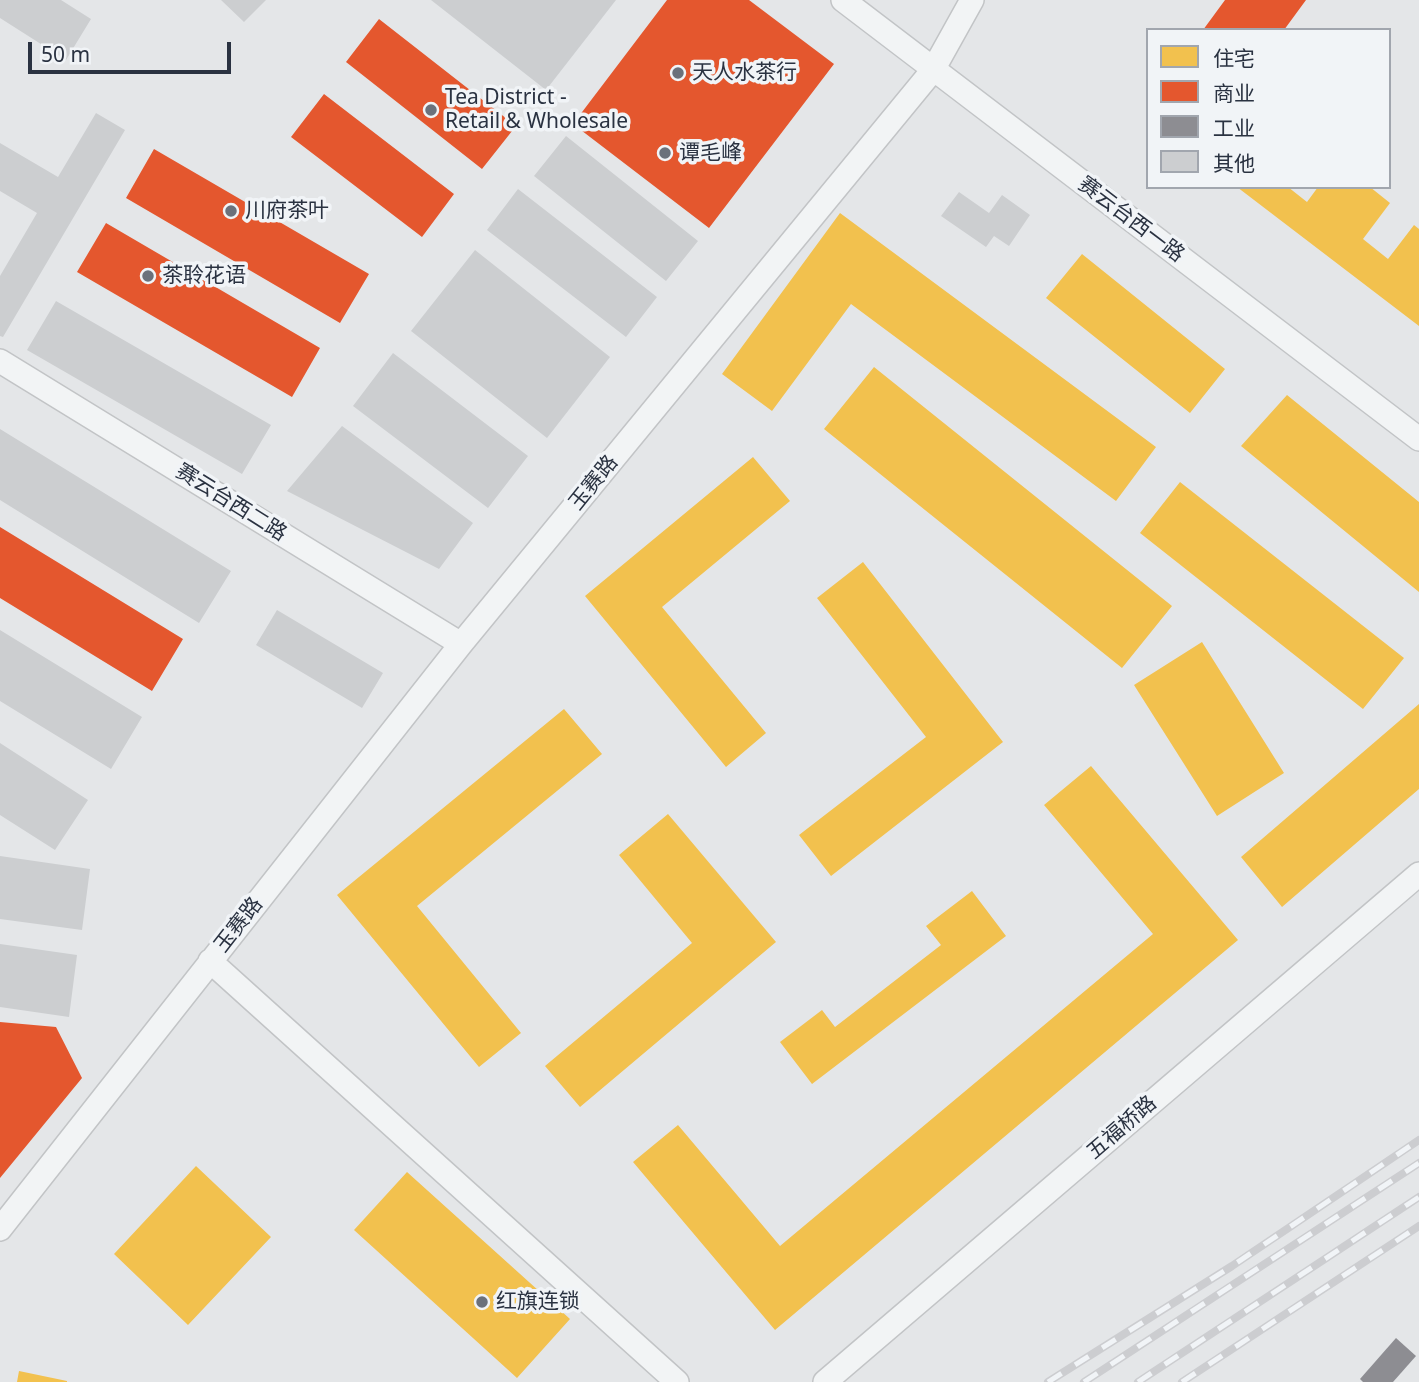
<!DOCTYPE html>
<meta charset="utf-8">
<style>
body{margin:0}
#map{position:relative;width:1419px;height:1382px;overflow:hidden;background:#e4e6e8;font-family:"Noto Sans","Noto Sans SC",sans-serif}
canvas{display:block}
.legend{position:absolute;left:1146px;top:28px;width:245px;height:161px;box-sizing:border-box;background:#f1f4f7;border:2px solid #a1a6ae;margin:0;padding:9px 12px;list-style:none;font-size:21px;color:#2a3241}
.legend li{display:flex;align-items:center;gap:14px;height:35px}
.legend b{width:35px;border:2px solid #a1a6ae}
.scale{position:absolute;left:28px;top:42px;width:203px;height:32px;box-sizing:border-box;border:4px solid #2a3241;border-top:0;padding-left:9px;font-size:21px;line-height:24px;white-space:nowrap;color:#2a3241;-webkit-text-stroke:5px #f1f4f7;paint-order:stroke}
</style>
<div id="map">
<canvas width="1419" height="1382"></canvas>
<ul class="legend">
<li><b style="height:19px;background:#f2c14e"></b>住宅</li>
<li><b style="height:19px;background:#e4572e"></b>商业</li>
<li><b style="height:19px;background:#8d8d92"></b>工业</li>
<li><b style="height:19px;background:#ccced0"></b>其他</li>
</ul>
<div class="scale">50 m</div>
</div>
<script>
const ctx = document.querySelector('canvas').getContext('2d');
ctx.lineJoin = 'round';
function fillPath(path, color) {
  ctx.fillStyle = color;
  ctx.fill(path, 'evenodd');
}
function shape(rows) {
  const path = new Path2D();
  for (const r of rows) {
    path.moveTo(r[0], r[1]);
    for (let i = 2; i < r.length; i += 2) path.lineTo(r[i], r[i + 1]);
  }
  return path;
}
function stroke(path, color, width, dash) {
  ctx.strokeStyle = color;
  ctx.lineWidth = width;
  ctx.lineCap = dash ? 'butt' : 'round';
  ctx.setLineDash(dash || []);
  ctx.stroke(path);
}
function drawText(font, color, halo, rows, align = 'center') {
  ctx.font = font + ' "Noto Sans","Noto Sans SC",sans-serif';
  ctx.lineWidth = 7;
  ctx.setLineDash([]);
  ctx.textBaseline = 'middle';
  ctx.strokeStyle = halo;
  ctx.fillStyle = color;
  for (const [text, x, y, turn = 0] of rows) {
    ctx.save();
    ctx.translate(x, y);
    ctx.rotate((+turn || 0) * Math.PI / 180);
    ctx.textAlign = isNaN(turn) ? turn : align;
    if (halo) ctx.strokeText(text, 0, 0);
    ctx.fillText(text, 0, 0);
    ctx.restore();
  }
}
const homes = shape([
 [1237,187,1288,187,1307,202,1318,187,1370,187,1390,203,1363,239,1388,259,1414,225,1419,229,1419,326],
 [840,213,1156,447,1116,501,851,304,772,411,722,374],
 [1082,254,1225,369,1190,413,1046,298],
 [874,367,1172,606,1122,668,824,429],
 [1287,395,1419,502,1419,592,1241,446],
 [753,457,790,501,662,607,766,733,726,767,585,596],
 [1180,482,1404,658,1363,709,1140,533],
 [863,562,1003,742,831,876,799,835,926,737,817,598],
 [1202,642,1284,773,1217,816,1134,685],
 [1419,704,1419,789,1282,907,1241,857],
 [564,709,602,754,417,906,521,1033,479,1067,337,895],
 [1091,766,1238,940,775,1330,633,1162,678,1125,780,1246,1153,934,1044,805],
 [668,814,776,942,580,1107,545,1066,692,943,619,855],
 [972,891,1006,936,812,1084,780,1042,822,1010,835,1027,941,945,926,926],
 [196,1166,271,1237,188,1325,114,1254],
 [407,1172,570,1319,517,1378,354,1230],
 [19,1371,67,1381,67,1382,17,1382]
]);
const shops = shape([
 [667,0,749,0,834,64,709,228,573,124],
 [1225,0,1306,0,1284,30,1203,30],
 [379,19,516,126,482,169,346,62],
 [324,94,454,194,422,237,291,137],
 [154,149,369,274,340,323,126,198],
 [106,223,320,348,292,397,77,272],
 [0,527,183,639,152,691,0,598],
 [0,1022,56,1027,82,1078,0,1178]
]);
const industry = shape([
 [1396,1338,1416,1356,1393,1382,1363,1382,1360,1379]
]);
const building = shape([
 [0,0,61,0,91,19,66,60,0,18],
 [221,0,266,0,244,22],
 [431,0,616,0,546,90],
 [96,113,125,130,3,337,0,336,0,276,37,213,0,191,0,143,58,177],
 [566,136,698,241,666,281,534,176],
 [518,189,657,297,626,337,487,230],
 [959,192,989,213,1002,195,1030,215,1009,246,994,236,986,247,941,216],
 [475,250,610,357,547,438,411,331],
 [56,301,271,425,242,474,27,350],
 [393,353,528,456,488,508,353,406],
 [342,426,473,523,439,569,287,491],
 [0,429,231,571,199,623,0,500],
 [277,610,383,673,362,708,256,645],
 [0,630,142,717,111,769,0,701],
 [0,743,88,800,55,850,0,815],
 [0,856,90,869,82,930,0,919],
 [0,944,77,955,69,1017,0,1007]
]);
const minor = shape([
 [843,0,1419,439],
 [0,361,461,644],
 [210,961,677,1382],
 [0,1229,461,644,933,70,972,0],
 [825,1382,1419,874]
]);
const rail = shape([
 [1048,1382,1232,1266,1419,1140],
 [1084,1382,1419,1163],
 [1138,1382,1419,1197],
 [1182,1382,1419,1226]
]);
const markers = [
 [678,73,7,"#6b717b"],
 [431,110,7,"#6b717b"],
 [665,153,7,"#6b717b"],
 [231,211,7,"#6b717b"],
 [148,276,7,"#6b717b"],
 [482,1302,7,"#6b717b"]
];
const poiNames = [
 ["天人水茶行",692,73],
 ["Tea District -",445,98],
 ["Retail & Wholesale",445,122],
 ["谭毛峰",679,153],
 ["川府茶叶",245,211],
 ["茶聆花语",162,276],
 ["红旗连锁",496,1302]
];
const streetNames = [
 ["赛云台西一路",1131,220,37],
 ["玉赛路",594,483,-51],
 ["赛云台西二路",231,503,32],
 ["玉赛路",239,925,-52],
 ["五福桥路",1122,1128,-41]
];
fillPath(homes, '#f2c14e');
fillPath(shops, '#e4572e');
fillPath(industry, '#8d8d92');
fillPath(building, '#ccced0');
stroke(minor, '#c2c4c6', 26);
stroke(minor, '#f2f4f5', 23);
stroke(rail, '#cccdd0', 8);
stroke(rail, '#f1f4f7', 5, [16]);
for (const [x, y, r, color] of markers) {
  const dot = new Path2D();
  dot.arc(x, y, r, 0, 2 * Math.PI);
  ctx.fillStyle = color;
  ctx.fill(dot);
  stroke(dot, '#f1f4f7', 2.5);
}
drawText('21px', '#2a3241', '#f1f4f7', poiNames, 'left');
drawText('21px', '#2a3241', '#f1f4f7', streetNames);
</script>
